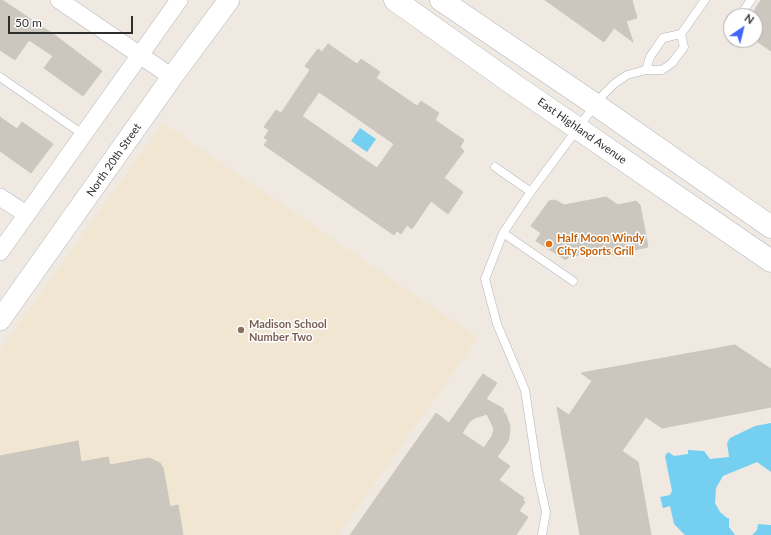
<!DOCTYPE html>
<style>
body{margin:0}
#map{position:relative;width:771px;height:535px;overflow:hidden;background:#efe9e1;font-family:Lato,sans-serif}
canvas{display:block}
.north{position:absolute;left:723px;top:8px;width:40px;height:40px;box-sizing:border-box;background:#fff;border:1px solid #ababab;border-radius:50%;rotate:35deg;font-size:11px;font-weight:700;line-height:16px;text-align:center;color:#2e2e2e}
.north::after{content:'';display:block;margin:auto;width:14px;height:18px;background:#4264fb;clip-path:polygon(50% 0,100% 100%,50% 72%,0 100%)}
.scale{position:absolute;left:8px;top:16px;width:125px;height:18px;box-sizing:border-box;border:2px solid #2e2e2e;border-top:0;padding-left:5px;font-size:12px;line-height:14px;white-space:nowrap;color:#2e2e2e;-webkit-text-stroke:3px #fff;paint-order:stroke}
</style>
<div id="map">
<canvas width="771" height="535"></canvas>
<div class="north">N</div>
<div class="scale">50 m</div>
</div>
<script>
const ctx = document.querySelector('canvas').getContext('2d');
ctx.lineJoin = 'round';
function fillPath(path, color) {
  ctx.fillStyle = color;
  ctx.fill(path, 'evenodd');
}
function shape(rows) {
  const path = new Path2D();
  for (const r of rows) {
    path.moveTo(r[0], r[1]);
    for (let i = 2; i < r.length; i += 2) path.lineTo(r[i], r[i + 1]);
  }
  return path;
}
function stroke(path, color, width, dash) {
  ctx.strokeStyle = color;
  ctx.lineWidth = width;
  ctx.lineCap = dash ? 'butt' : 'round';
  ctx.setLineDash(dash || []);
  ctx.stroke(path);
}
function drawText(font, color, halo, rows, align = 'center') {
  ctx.font = font + ' Lato,sans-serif';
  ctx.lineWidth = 3;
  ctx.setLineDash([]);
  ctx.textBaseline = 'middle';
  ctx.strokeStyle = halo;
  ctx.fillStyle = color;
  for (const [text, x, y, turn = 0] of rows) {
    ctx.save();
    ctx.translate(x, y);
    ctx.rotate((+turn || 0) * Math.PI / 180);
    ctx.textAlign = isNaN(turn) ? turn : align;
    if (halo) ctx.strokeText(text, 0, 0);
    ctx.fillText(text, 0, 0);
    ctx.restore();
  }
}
const education = shape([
 [163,123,478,338,338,535,0,535,0,350]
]);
const water = shape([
 [360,128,376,139,367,152,351,141],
 [771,423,771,472,757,462,723,476,716,488,715,503,720,512,727,518,729,518,729,527,735,535,685,535,674,524,670,506,663,508,660,497,670,495,672,491,665,456,668,452,674,456,688,454,688,450,704,451,710,459,729,457,727,443,730,438,755,426],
 [758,524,771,525,771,535,752,535,757,530]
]);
const building = shape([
 [0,0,2,0,56,36,102,71,83,96,44,68,53,56,29,40,15,60,0,50,0,0],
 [545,0,632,0,637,18,626,21,633,42,614,28,604,42,545,0],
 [761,0,771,0,771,51,755,40,755,9,761,0],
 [328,44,357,64,361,59,380,72,376,78,417,106,421,101,439,113,435,120,464,140,460,147,464,151,444,178,463,192,448,214,431,201,412,229,407,225,401,234,397,231,394,235,264,145,268,140,264,138,269,130,264,127,276,110,281,113,300,85,310,70,305,66,318,49,322,52,328,44],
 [319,92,394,144,377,168,302,116,319,92],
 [0,117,17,129,22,122,53,144,31,173,0,151,0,117],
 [606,197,618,205,636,201,640,205,648,247,611,255,604,250,568,257,566,260,536,241,541,233,531,226,549,201,555,200,564,205,606,197],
 [735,345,771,369,771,407,662,428,646,417,622,451,638,462,651,535,580,535,557,407,569,415,592,381,581,373,735,345],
 [483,374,497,383,486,399,504,409,502,409,506,415,510,426,509,438,507,443,497,457,510,466,499,480,524,498,523,500,525,502,519,511,528,517,516,535,350,535,436,413,449,423,483,374],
 [487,414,494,429,492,436,484,448,462,433,470,421,475,418,487,414],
 [78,441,81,462,108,457,110,465,149,458,160,463,163,468,170,507,178,505,183,535,0,535,0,456,78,441]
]);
const service = shape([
 [740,16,751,0],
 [729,33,731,30],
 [646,70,650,57,663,38,681,34,705,0],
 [0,77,84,135],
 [495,167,531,192],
 [503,233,573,281],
 [542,535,546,512,538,476,525,390,497,324,485,279,503,233,532,190,601,97,614,84,627,75,646,70,662,70,672,63,684,47,681,34]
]);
const minor = shape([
 [59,0,172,77],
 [0,197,26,214],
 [0,252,179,0]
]);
const tertiary = shape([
 [0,320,172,77,229,0]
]);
const secondary = shape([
 [395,0,513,84,771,261],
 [441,0,596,105,771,227]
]);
const markers = [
 [549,244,4,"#e8710a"],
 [241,330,4,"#8d6e63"]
];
const streetNames = [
 ["East Highland Avenue",582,131,35],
 ["North 20th Street",114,160,-55]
];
const foodNames = [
 ["Half Moon Windy",557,238],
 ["City Sports Grill",557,251]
];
const educationNames = [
 ["Madison School",249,324],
 ["Number Two",249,337]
];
fillPath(education, '#f0e6d1');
fillPath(water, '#75cff0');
fillPath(building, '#cbc7bf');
stroke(building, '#cbc5ba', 1);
stroke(service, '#b4b7c1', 9);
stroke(minor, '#b4b7c1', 18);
stroke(tertiary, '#b4b7c1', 22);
stroke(secondary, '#b4b7c1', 23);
stroke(service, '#fff', 8);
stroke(minor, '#fff', 17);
stroke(tertiary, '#fff', 21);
stroke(secondary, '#fff', 22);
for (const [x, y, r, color] of markers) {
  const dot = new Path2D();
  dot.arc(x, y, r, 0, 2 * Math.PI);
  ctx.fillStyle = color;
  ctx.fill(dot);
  stroke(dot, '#fff', 1.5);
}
drawText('11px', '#2e2e2e', '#fff', streetNames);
drawText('bold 11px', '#c56008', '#fff', foodNames, 'left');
drawText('bold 11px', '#785e54', '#fff', educationNames, 'left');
</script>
